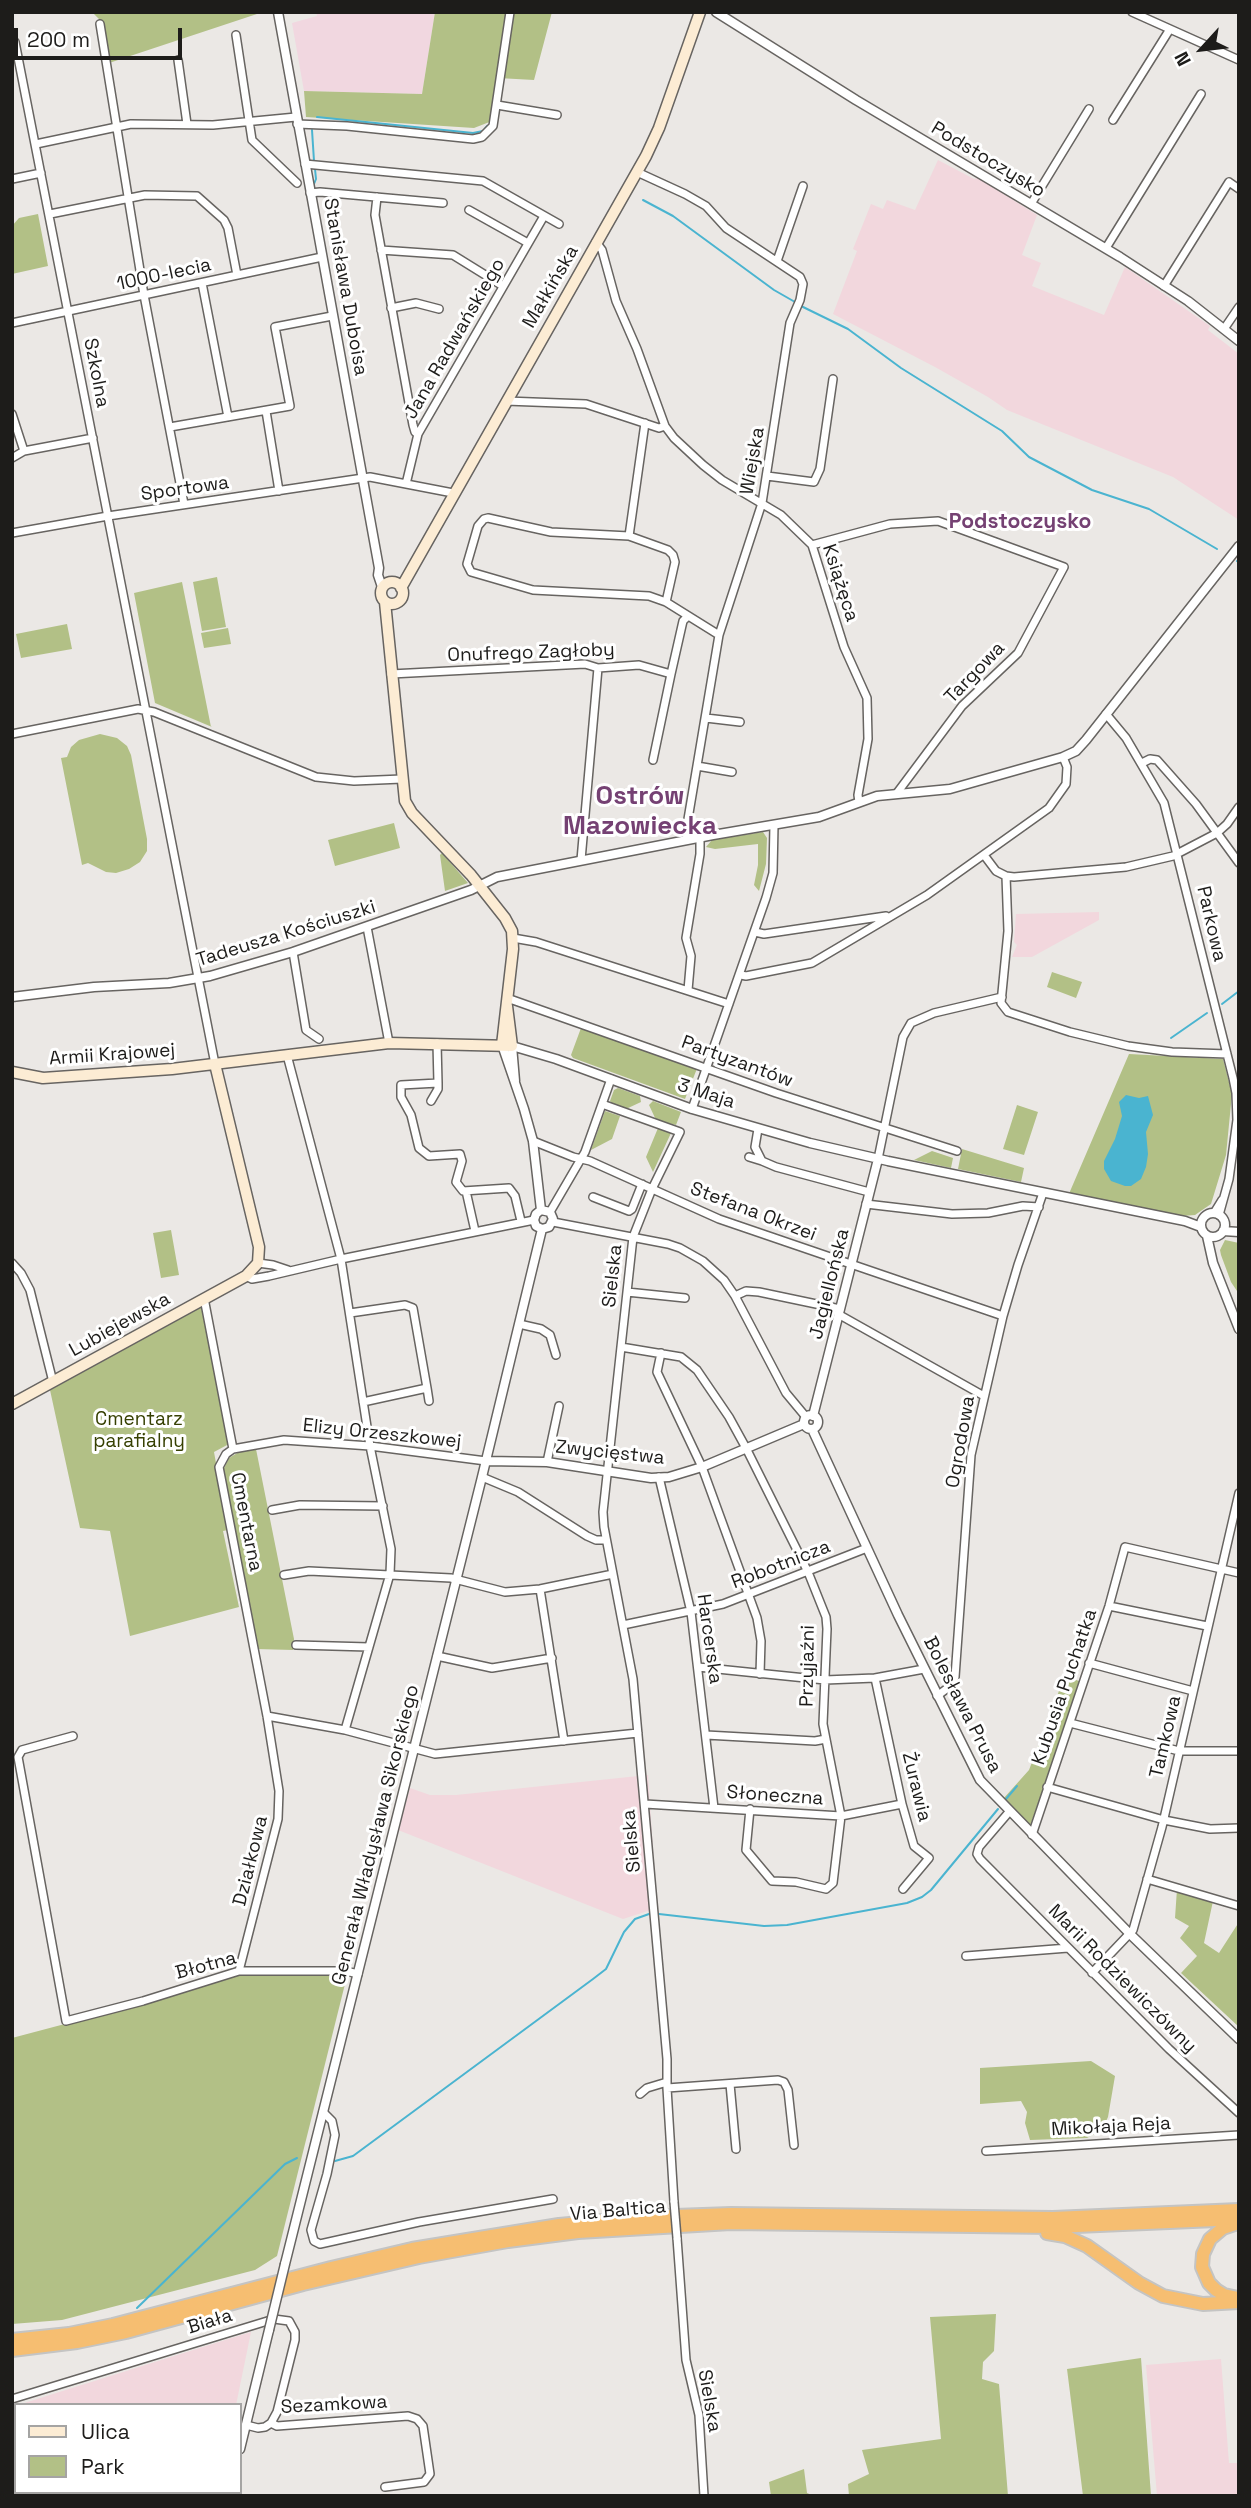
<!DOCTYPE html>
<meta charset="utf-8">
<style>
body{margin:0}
#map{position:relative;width:1251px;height:2508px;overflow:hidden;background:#ebe8e5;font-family:"Space Grotesk",sans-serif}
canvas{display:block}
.frame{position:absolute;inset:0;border:14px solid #1d1c1a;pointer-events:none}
.legend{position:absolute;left:14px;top:2403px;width:228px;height:91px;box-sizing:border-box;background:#fff;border:2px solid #a5a4a3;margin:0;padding:9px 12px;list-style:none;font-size:21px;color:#1d1c1a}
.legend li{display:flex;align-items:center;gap:14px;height:35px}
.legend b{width:35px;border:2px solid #a5a4a3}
.north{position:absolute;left:1167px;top:14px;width:70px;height:70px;-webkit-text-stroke:5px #fff;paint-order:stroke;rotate:243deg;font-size:19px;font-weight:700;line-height:28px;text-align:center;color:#1d1c1a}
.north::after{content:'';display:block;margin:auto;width:24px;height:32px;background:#1d1c1a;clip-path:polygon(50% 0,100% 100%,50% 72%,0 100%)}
.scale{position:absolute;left:14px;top:28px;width:168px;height:32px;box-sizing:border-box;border:4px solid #1d1c1a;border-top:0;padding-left:9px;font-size:21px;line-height:24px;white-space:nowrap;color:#1d1c1a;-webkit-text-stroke:5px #fff;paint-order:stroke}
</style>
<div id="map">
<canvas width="1251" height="2508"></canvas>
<div class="frame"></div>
<ul class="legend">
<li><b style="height:9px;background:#fcecd4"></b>Ulica</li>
<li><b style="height:19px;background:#b2c086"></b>Park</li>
</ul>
<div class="north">N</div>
<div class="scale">200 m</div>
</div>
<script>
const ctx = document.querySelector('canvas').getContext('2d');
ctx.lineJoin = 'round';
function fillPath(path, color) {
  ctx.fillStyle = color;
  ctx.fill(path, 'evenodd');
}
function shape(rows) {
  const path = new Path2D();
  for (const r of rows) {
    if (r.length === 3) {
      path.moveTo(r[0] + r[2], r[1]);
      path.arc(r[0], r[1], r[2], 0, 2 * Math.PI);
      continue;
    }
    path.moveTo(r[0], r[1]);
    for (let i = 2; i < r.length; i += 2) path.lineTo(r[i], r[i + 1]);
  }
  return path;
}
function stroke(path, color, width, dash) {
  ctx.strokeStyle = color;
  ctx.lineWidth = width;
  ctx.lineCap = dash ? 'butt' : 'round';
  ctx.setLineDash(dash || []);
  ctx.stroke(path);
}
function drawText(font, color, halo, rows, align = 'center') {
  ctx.font = font + ' "Space Grotesk",sans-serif';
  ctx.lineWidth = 6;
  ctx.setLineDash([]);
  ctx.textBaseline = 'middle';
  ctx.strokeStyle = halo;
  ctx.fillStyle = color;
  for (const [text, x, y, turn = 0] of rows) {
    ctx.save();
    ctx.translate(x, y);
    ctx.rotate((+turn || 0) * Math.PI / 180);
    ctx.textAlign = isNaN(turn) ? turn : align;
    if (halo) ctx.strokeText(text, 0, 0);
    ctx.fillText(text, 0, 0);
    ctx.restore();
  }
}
const industrial = shape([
 [938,160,974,179,978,178,1037,215,1022,255,1041,263,1032,286,1104,315,1125,267,1210,326,1208,330,1239,354,1239,520,1173,477,1007,410,988,397,935,367,833,314,857,251,853,249,871,204,883,209,887,200,915,210],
 [1099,912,1099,920,1032,957,1012,957,1017,945,1014,942,1016,914],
 [648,1775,657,1908,623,1919,398,1830,410,1788,430,1795,456,1795],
 [251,2332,236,2405,18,2405,190,2351],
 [1221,2359,1229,2463,1239,2463,1239,2496,1157,2496,1146,2365],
 [16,2405,16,2492,217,2492,216,2496,12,2496,12,2406]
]);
const medical = shape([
 [316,12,435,12,422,94,304,91,292,23,317,16]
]);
const green = shape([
 [92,12,263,12,106,64,101,21],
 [435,12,552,12,534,80,498,78,492,121,474,128,306,117,304,91,422,94],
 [38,214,48,266,12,274,12,226,19,218],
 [217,577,226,627,202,631,193,582],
 [182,582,211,727,212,727,155,703,134,593],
 [67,624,72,649,21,658,16,634],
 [228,628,231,644,204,648,201,633],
 [100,734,117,738,127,746,131,755,147,839,147,851,140,862,129,869,116,873,106,872,88,863,82,865,61,758,67,757,71,747,79,740],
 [394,823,400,848,335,866,328,840],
 [763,832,767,838,766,864,759,891,754,885,758,865,758,844,715,849,706,847,712,840],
 [442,853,468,883,445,891,440,855],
 [1052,972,1082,982,1076,998,1047,987],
 [581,1028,698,1066,685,1099,573,1058,571,1055],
 [1129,1054,1223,1059,1232,1094,1226,1155,1211,1204,1195,1215,1181,1216,1068,1196],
 [618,1088,640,1096,641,1102,626,1109,612,1104,610,1101,614,1090],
 [653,1101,681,1112,676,1125,656,1120,649,1105],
 [1017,1105,1038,1112,1024,1155,1003,1149],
 [605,1111,620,1116,612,1139,591,1150],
 [658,1128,671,1133,653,1172,646,1157],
 [962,1149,1024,1168,1021,1182,958,1169],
 [932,1151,953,1158,951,1168,914,1160],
 [171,1230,179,1275,161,1278,153,1233],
 [1225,1240,1239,1243,1239,1294,1231,1282,1221,1255,1220,1250],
 [201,1307,229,1444,214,1452,228,1530,223,1531,239,1607,130,1636,110,1531,80,1528,50,1390],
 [256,1449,294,1639,293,1650,256,1649,223,1470,229,1458,239,1452],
 [1065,1675,1081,1682,1030,1826,1003,1799,1029,1770],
 [1177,1889,1213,1901,1204,1943,1219,1953,1239,1922,1239,2027,1181,1973,1197,1956,1180,1938,1189,1926,1175,1918],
 [241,1974,347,1976,277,2256,255,2270,62,2320,12,2324,12,2038,159,1999],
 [1091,2061,1115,2076,1108,2117,1102,2130,1087,2138,1030,2140,1025,2123,1027,2112,1021,2101,980,2104,980,2068],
 [996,2314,994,2351,983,2362,982,2379,999,2384,1008,2496,849,2496,848,2484,869,2474,862,2450,941,2439,930,2317],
 [1141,2358,1151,2496,1083,2496,1067,2369],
 [804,2469,807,2493,814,2496,771,2496,769,2482]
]);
const water = shape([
 [1126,1095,1139,1098,1148,1096,1153,1115,1146,1132,1148,1154,1146,1167,1141,1179,1131,1186,1125,1186,1111,1181,1104,1169,1104,1161,1115,1139,1122,1116,1119,1102]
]);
const stream = shape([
 [317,117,473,133,483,131,487,126],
 [312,130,314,161],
 [314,184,316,179,315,169],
 [643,200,673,216,774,290,795,302],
 [801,306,848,329,901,368,1002,431,1029,457,1092,490,1149,509,1217,549],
 [1237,561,1239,562],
 [1222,1004,1239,991],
 [1171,1038,1207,1013],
 [1006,1799,1017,1786],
 [659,1914,764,1926,787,1925,907,1903,922,1897,931,1890,998,1809],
 [335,2161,353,2156,593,1979,606,1969,624,1932,635,1919,649,1914],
 [137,2308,285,2164,297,2158]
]);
const minor = shape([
 [1132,12,1239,60],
 [100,24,144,295,184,504],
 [236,35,252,140,297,183],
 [15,42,215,1064],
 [178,60,187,124],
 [497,105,557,115],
 [1113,120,1170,29],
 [297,124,347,126,473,139,482,137,493,126,510,12],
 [36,144,131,124,213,125,296,117],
 [305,164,483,181,559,224],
 [637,172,685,194,706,206,726,228,800,277,803,284,800,300,790,323,762,503,719,635,686,831,687,840],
 [12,179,41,173],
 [310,193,320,192,443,203],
 [377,197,375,215,413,425,415,432,418,434],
 [1031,204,1089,109],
 [469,210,528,243],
 [50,214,145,195,197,196,224,220,228,228,237,275],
 [596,242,602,250,616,301,637,349,665,426,674,438,703,465,722,480,781,515,812,545,844,647,867,698,868,739,858,795,859,802],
 [1106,248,1201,94],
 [381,250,453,255,503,286],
 [777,261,803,186],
 [202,283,228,417],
 [1164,286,1229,182,1239,189],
 [391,308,416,303,439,309],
 [12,323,322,257],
 [1224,329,1239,307],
 [506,401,586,404,659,428,665,426],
 [266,411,279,491],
 [12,414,24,451],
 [170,427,290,406,275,327,332,316],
 [12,458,24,451,93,438],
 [767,476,814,482,820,469,833,379],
 [406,484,418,434,544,216],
 [12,533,108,516,370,477,453,493],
 [629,536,645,423],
 [812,545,890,524,938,521,1064,567,1018,653,962,706,897,793],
 [666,602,675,562,673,555,668,550,629,536,551,532,488,518,484,519,478,526,467,564,471,572,533,590,649,596,666,602,719,635],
 [391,674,585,664,598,668,639,665,671,674],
 [1106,714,1126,738,1164,803,1233,1078,1236,1093,1237,1120,1229,1179,1219,1215],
 [706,718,740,722],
 [12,734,138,709,154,712,316,777,354,781,402,779],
 [653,760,671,674,683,621,687,617],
 [1142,763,1150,759,1157,760,1196,804,1239,863],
 [697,766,732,772],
 [984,855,996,871,1006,876,1014,877,1126,867,1173,856,1217,833,1227,824,1239,807],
 [581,860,598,668],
 [1006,876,1008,931,1001,1003,1008,1012,1070,1032,1128,1046,1172,1052,1227,1054],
 [367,927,389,1043],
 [755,932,764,934,886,916],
 [513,938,536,942,729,1004],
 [293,952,306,1030,319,1039],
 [741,975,746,976,812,963,927,895,1049,808,1066,784,1067,767,1063,757],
 [688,990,691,956,686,938,700,854,700,837],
 [507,998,776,1093,957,1151],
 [437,1043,438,1083,401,1085,401,1097,411,1115,419,1148,429,1156,460,1154,462,1161,456,1182,463,1191,509,1188,515,1196,521,1221],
 [287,1055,341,1259,370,1446,391,1549,390,1574,345,1730],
 [431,1101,438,1089,438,1083],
 [602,1104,680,1132,652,1189,633,1237,603,1512,604,1527,633,1679,667,2059,667,2088,674,2202],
 [692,1109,766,898,773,873,774,825],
 [758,1129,755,1147,762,1161,776,1167,869,1192],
 [533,1141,573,1157,590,1161,719,1219,1003,1316],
 [749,1157,762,1161],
 [878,1159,903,1037,911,1023,934,1013,1002,997],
 [466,1191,475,1231],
 [593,1197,629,1211,632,1209,642,1184],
 [866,1204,952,1214,988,1213,1023,1206,1039,1207],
 [550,1212,585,1152,611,1079],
 [1214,1213,1222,1200],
 [553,1222,668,1244,680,1248,703,1261,724,1280,735,1296,786,1393,806,1417],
 [12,1263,21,1273,30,1290,53,1382],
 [258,1263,273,1265,288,1270],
 [246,1276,252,1279,269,1276,341,1259,534,1220],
 [627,1292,685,1298],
 [735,1296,746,1291,759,1292,840,1309],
 [204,1298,233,1449,226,1454,219,1467,267,1716,279,1791,278,1819,239,1971],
 [350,1313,405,1305,413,1308,427,1388,363,1402],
 [838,1314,984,1396],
 [519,1324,541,1329,550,1335,556,1355],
 [621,1347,681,1357,697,1370,729,1417,746,1448,808,1572,826,1617,827,1629,823,1724,841,1816,833,1883,826,1889,796,1882,772,1881,746,1850,750,1809],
 [661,1353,657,1372,702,1467,757,1618,761,1641,760,1674],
 [427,1388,429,1401],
 [233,1449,284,1440,370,1446,486,1461],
 [547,1462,559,1406],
 [482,1477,518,1492,587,1536,596,1540,606,1540],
 [659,1477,691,1612,714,1808],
 [272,1510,300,1505,383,1506],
 [284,1575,309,1571,451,1578,505,1592,540,1589,613,1574],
 [540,1589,564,1741],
 [1109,1606,1207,1626],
 [623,1625,723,1604,867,1548],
 [296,1645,369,1647],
 [437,1656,492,1668,552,1658],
 [1089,1663,1193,1691],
 [698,1667,825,1680,875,1678,924,1669],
 [875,1678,902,1804,914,1846,929,1858,903,1889],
 [937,1696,949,1687,955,1677,971,1455,1003,1316,1018,1265,1043,1193],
 [267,1716,345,1730,435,1754,638,1733],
 [1070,1723,1179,1751,1239,1751],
 [706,1735,815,1741,826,1739],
 [73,1736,22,1750,18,1757,66,2021,143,2001,239,1971,346,1971,358,1974],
 [1047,1787,1164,1820,1210,1829,1239,1828],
 [645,1804,841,1816,902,1804],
 [1009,1812,979,1847,977,1854,980,1859,1169,2049,1239,2113],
 [1032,1835,1109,1606,1125,1547,1239,1573],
 [1147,1879,1239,1906],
 [966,1956,1068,1948],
 [1092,1973,1133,1930,1162,1827,1239,1493],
 [730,2084,736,2149],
 [667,2088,778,2080,784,2082,788,2090,794,2145],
 [640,2094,647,2088,667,2082],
 [323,2112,332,2121,335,2135,327,2174,311,2230,314,2241,320,2244,419,2222,553,2199],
 [986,2151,1239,2135],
 [677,2238,686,2360,699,2415,704,2496],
 [12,2399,274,2319,289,2321,295,2332,295,2340,277,2412,271,2423,265,2427,258,2428,246,2425],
 [271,2423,277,2426,408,2416,417,2419,423,2426,430,2474,424,2482,385,2487]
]);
const tertiary = shape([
 [278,12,379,568,378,575,382,587],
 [716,12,856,100,1120,257,1188,301,1239,341],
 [12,997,94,987,169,983,210,976,293,952,471,890,497,877,713,835,819,817,877,796,950,789,1063,757,1076,751,1086,740,1239,546],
 [502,1045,524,1109,533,1141,541,1210],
 [515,1081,512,1046,556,1059,692,1109,810,1143,888,1161,1185,1221,1201,1227],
 [541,1210,550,1212,553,1219,549,1227,542,1229],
 [541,1210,536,1214,534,1220,536,1226,542,1229],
 [1213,1225,12],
 [1223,1231,1239,1232],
 [1207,1236,1213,1263,1239,1329],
 [811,1422,7],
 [813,1416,878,1159],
 [812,1429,898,1615,980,1780,1131,1935,1239,2039],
 [486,1461,547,1462,651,1478,669,1477,702,1467,804,1424],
 [285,2264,482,1477,542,1229],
 [240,2449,269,2330],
 [228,2496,229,2492]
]);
const secondary = shape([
 [392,593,11],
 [401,588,646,156,659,128,700,12],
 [385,602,405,801,412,813,471,875,505,918,512,931,513,949,502,1045],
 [12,1072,43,1078,172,1069,389,1043,512,1046,507,1006],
 [12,1404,246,1276,258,1263,259,1247,215,1064]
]);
const motorway = shape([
 [1235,2224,1223,2228,1210,2239,1203,2254,1202,2267,1209,2283,1216,2290,1224,2295,1238,2298],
 [1047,2233,1065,2236,1087,2246,1139,2283,1163,2296,1203,2304,1239,2302],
 [12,2340,69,2334,113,2325,331,2268,412,2249,559,2225,647,2217,731,2214,1053,2218,1239,2210],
 [12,2350,77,2342,126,2332,303,2284,419,2257,508,2241,578,2232,731,2223,1053,2227,1239,2219]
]);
const minorBridge = shape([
 [674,2202,677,2238]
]);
const tertiaryBridge = shape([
 [269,2330,285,2264]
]);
const streetNames = [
 ["Podstoczysko",988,160,31],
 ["1000-lecia",164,275,-12],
 ["Stanisława Duboisa",345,287,80],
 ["Małkińska",551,287,-60],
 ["Jana Radwańskiego",455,339,-60],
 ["Szkolna",96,373,79],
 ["Wiejska",753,461,-80],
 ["Sportowa",185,489,-8],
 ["Książęca",840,583,72],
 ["Onufrego Zagłoby",531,653,-2],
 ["Targowa",975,673,-46],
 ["Parkowa",1211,924,77],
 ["Tadeusza Kościuszki",286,934,-17],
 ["Armii Krajowej",112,1055,-4],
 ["Partyzantów",737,1062,20],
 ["3 Maja",706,1094,18],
 ["Stefana Okrzei",753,1212,21],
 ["Sielska",613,1276,-84],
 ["Jagiellońska",830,1284,-76],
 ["Lubiejewska",120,1325,-29],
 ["Elizy Orzeszkowej",382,1434,6],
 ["Ogrodowa",961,1442,-80],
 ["Zwycięstwa",610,1453,6],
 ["Cmentarna",246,1522,79],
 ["Robotnicza",781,1565,-21],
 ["Harcerska",709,1639,82],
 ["Przyjaźni",808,1666,-89],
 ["Kubusia Puchatka",1065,1687,-71],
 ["Bolesława Prusa",962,1705,63],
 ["Tamkowa",1166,1737,-77],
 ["Żurawia",916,1787,76],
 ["Słoneczna",775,1796,4],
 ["Generała Władysława Sikorskiego",376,1835,-76],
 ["Sielska",632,1841,-95],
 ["Działkowa",251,1861,-76],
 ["Błotna",206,1966,-15],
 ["Marii Rodziewiczówny",1122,1979,45],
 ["Mikołaja Reja",1111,2127,-3],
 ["Via Baltica",618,2211,-5],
 ["Biała",210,2322,-17],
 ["Sielska",709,2401,80],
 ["Sezamkowa",334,2405,-3]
];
const parkNames = [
 ["Cmentarz",139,1420],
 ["parafialny",139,1442]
];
const neighbourhoodNames = [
 ["Podstoczysko",1020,522]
];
const districtNames = [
 ["Ostrów",640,797],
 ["Mazowiecka",640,827]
];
fillPath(industrial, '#f2d7dd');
fillPath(medical, '#f1d7e0');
fillPath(green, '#b2c086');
fillPath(water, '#4ab4d0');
stroke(stream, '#4ab4d0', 2);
stroke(minor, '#676461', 10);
stroke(tertiary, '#676461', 11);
stroke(secondary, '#676461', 13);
stroke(motorway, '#c4c4c3', 16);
stroke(minor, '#fff', 7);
stroke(tertiary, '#fff', 8);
stroke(secondary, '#fcecd4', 10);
stroke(motorway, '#f6be71', 12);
stroke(minorBridge, '#676461', 10, []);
stroke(tertiaryBridge, '#676461', 11, []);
stroke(minorBridge, '#fff', 7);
stroke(tertiaryBridge, '#fff', 8);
drawText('19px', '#1d1c1a', '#fff', streetNames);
drawText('19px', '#364002', '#fff', parkNames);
drawText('bold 21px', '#754173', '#fff', neighbourhoodNames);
drawText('bold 26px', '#754173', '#fff', districtNames);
</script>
